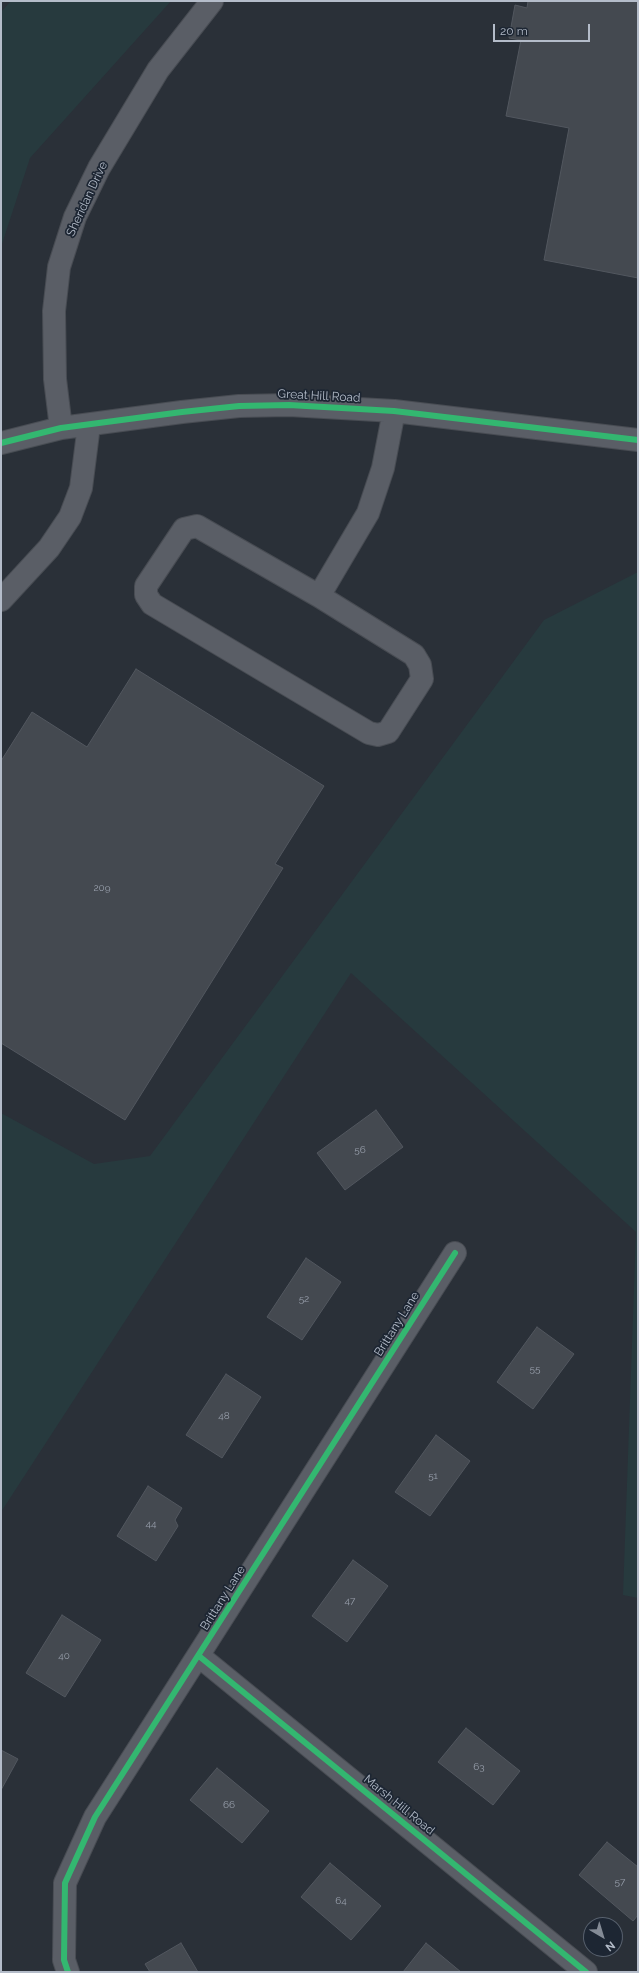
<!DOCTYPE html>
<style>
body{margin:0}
#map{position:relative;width:639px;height:1973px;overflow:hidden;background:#2a3038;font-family:Raleway,sans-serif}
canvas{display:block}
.frame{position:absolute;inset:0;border:2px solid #b4bcc9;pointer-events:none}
.north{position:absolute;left:583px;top:1917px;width:40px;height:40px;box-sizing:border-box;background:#1d2633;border:1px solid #59626f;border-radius:50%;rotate:142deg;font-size:11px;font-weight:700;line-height:16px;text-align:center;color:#b4bcc9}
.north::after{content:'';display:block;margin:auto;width:14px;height:18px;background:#848b96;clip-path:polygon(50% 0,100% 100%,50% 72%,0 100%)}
.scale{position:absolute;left:493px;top:24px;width:97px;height:18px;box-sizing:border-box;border:2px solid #b4bcc9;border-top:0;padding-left:5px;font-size:12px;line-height:14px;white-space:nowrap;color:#b4bcc9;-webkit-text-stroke:3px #1d2633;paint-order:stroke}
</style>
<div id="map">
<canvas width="639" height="1973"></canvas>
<div class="frame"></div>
<div class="north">N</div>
<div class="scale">20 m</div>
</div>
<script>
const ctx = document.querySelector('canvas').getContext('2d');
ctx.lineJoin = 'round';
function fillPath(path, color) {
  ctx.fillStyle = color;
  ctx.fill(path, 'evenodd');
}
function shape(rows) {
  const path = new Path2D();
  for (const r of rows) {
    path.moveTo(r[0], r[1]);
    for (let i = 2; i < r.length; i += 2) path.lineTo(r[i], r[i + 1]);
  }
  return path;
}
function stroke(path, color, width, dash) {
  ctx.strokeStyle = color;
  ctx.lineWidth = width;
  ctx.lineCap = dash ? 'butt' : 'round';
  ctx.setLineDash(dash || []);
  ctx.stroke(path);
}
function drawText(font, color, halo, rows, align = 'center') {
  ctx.font = font + ' Raleway,sans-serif';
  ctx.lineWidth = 3.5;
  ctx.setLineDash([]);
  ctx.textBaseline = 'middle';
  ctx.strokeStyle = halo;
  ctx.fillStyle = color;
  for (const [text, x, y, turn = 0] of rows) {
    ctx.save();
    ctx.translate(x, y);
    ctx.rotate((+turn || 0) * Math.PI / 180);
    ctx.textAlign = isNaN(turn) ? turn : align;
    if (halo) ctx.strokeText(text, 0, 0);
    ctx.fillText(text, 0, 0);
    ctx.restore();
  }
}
const green = shape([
 [11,1,171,1,30,158,1,247,1,12],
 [638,572,638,1598,623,1595,636,1232,351,973,1,1512,1,1113,94,1164,150,1156,544,620]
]);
const building = shape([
 [528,1,638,1,638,278,544,260,569,128,506,116,521,40,509,38,515,5,527,8,528,1],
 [136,669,324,786,275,864,283,868,125,1120,1,1043,1,761,32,712,87,747,136,669],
 [376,1110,403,1147,345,1190,317,1153,376,1110],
 [306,1258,341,1282,302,1340,267,1317,306,1258],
 [537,1327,574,1354,533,1409,497,1382,537,1327],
 [226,1374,261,1397,222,1458,186,1435,226,1374],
 [436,1435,470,1461,430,1516,395,1492,436,1435],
 [148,1486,182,1508,175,1520,178,1526,156,1561,117,1536,148,1486],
 [353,1560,388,1586,347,1642,312,1616,353,1560],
 [62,1615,101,1640,65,1697,26,1673,62,1615],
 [466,1728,520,1771,493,1805,438,1762,466,1728],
 [1,1750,18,1759,1,1790,1,1750],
 [217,1768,269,1811,242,1843,190,1800,217,1768],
 [607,1842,638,1867,638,1915,633,1921,579,1875,607,1842],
 [330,1863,381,1906,351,1940,301,1897,330,1863],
 [181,1943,198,1972,150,1972,145,1964,181,1943],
 [426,1943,461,1972,403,1972,426,1943]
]);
const minor = shape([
 [61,428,55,379,54,311,59,267,75,217,99,168,158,70,212,1],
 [1,443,61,428,182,412,239,406,289,405,394,411,638,440],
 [319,596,197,526,184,529,146,586,146,595,152,604,369,733,378,735,388,732,422,679,420,665,414,655,319,596,368,513,383,468,394,411],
 [1,600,49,548,70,517,81,488,89,425],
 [199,1656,586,1972],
 [68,1972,64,1960,65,1883,95,1817,455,1253]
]);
const cycleway = shape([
 [1,443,61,428,182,412,239,406,289,405,394,411,638,440],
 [199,1656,586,1972],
 [68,1972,64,1960,65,1883,95,1817,455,1253]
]);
const numberNames = [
 ["209",102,888],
 ["56",360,1150],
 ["52",304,1299],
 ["55",535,1369],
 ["48",224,1416],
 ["51",433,1476],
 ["44",151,1524],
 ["47",350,1601],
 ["40",64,1656],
 ["63",479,1767],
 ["66",229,1805],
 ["57",620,1882],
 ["64",341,1901]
];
const streetNames = [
 ["Sheridan Drive",87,199,-65],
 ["Great Hill Road",319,396,3],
 ["Brittany Lane",397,1324,-58],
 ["Brittany Lane",223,1598,-58],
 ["Marsh Hill Road",399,1805,39]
];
fillPath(green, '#273a3e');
fillPath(building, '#444950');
stroke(building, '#52575f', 1);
stroke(minor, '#484c53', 24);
stroke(minor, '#5a5e66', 22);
stroke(cycleway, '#33b770', 6);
drawText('10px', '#989fab', null, numberNames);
drawText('12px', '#b4bcc9', '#1d2633', streetNames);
</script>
